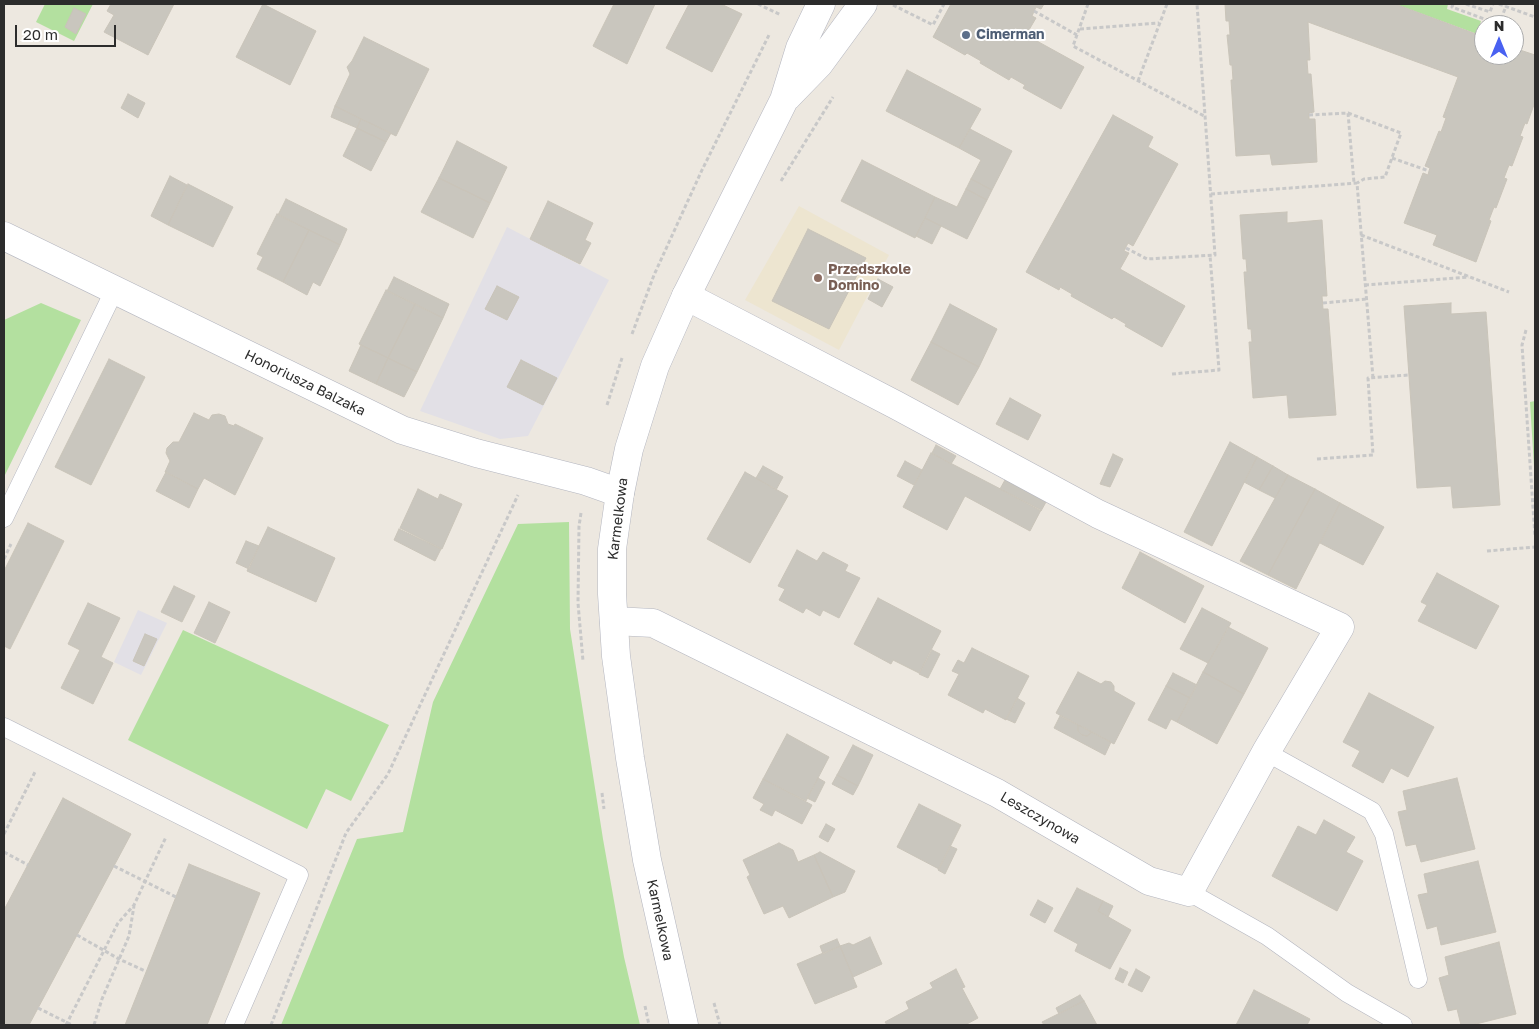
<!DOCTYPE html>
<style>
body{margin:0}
#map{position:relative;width:1539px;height:1029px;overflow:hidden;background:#ede8e0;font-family:"Golos Text",sans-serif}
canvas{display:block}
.frame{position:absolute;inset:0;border:5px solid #2c2c2c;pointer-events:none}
.north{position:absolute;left:1474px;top:15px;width:50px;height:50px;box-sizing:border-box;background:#fff;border:1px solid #ababab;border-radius:50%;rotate:0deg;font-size:14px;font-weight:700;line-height:20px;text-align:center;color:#2c2c2c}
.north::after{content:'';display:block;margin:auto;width:18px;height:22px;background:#4961f1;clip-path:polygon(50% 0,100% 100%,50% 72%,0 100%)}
.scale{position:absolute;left:15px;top:25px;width:101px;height:22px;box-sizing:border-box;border:2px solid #2c2c2c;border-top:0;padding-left:6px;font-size:15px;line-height:18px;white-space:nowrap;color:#2c2c2c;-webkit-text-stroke:4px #fff;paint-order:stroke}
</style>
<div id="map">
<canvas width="1539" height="1029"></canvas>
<div class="frame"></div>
<div class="north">N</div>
<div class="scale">20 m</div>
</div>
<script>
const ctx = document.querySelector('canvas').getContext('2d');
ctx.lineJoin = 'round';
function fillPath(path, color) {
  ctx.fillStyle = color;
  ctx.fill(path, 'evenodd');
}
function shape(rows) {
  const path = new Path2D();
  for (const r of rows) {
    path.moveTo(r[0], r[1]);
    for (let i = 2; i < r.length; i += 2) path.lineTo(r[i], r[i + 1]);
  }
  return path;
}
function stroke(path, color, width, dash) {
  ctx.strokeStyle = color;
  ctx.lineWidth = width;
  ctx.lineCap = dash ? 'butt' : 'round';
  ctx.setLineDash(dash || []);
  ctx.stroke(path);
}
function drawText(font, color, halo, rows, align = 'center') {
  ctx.font = font + ' "Golos Text",sans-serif';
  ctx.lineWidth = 4;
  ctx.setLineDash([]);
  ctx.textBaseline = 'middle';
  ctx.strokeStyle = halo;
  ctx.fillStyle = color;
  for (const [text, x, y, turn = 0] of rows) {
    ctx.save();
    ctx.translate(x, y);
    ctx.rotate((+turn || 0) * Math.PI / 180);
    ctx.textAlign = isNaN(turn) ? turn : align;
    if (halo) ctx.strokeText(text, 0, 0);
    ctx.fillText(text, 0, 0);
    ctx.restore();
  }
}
const industrial = shape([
 [507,227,609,280,528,436,500,439,420,411],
 [138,610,167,623,141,675,114,662]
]);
const education = shape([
 [799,206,889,255,839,350,745,300]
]);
const green = shape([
 [45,4,93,4,74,41,36,22],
 [1395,4,1448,4,1447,9,1481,21,1477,34],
 [41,303,81,320,4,477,4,320],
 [1535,401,1535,483,1530,402],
 [569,522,570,629,603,839,624,957,640,1025,281,1025,357,839,403,832,433,702,518,524],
 [183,630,389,725,351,801,326,789,307,829,128,740]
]);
const building = shape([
 [111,4,174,4,148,55,104,32,114,15,107,11,111,4],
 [263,4,316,31,290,85,236,57,263,4],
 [614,4,655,4,627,64,593,46,614,4],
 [689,4,721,4,742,14,712,72,666,48,689,4],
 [951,4,1044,4,1041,9,1036,7,1032,16,1036,18,1026,35,1084,67,1061,109,1023,88,1025,85,1011,77,1009,80,980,63,981,61,967,53,965,55,933,37,951,4],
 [1225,4,1395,4,1484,37,1484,55,1514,55,1514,48,1535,55,1535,102,1527,124,1525,123,1520,136,1523,137,1512,166,1509,165,1504,178,1507,179,1496,208,1494,207,1489,220,1491,221,1476,262,1433,245,1437,235,1404,223,1423,173,1428,175,1429,171,1430,168,1425,166,1439,131,1441,132,1446,118,1443,117,1458,77,1308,22,1310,60,1307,60,1308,74,1311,74,1314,112,1309,113,1309,119,1315,119,1317,162,1272,165,1270,154,1236,156,1231,80,1233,80,1232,65,1230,65,1227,35,1230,35,1229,21,1226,21,1225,4],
 [74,8,86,14,76,34,65,27,74,8],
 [364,37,429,69,396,136,335,106,350,74,347,67,352,61,364,37],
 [907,70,981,109,959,148,886,111,907,70],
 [128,94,145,103,138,118,121,108,128,94],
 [335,106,361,119,357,128,331,117,335,106],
 [1113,115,1153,137,1148,147,1178,164,1133,246,1128,243,1124,251,1129,253,1120,269,1185,306,1162,347,1125,326,1126,324,1114,317,1112,319,1071,296,1072,294,1060,287,1059,290,1026,272,1113,115],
 [361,119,391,133,386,142,357,128,361,119],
 [357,128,386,142,371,171,343,156,357,128],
 [970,129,1012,151,992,190,971,179,981,160,959,148,970,129],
 [457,141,507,167,490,203,439,178,457,141],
 [862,160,935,197,915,238,841,201,862,160],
 [170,176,187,185,168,225,151,216,170,176],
 [439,178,490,203,473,238,421,212,439,178],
 [971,179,992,190,987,200,966,189,971,179],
 [188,184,233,207,213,247,168,225,188,184],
 [966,189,987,200,967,239,925,218,935,197,957,207,966,189],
 [286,199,347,229,340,245,278,215,286,199],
 [548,201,593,223,585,240,591,243,580,264,530,239,548,201],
 [1287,212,1287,223,1322,220,1327,296,1322,296,1323,309,1328,309,1336,415,1289,418,1287,395,1253,398,1249,342,1252,342,1251,329,1248,329,1244,272,1247,272,1246,259,1243,259,1240,215,1287,212],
 [277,214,309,230,283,282,257,269,263,257,257,254,277,214],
 [925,218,941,226,932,244,916,236,925,218],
 [808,229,866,258,829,329,772,301,808,229],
 [309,230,340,245,320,286,313,282,307,295,283,282,309,230],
 [394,277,449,304,443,318,387,291,394,277],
 [878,279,893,287,882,307,868,299,878,279],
 [497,286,519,297,507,320,485,309,497,286],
 [386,290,415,304,388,358,359,344,386,290],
 [1451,303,1451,314,1486,312,1500,505,1453,508,1451,486,1417,488,1404,306,1451,303],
 [415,304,443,318,417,372,388,358,415,304],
 [950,304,997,329,979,367,931,342,950,304],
 [931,342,979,367,958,405,911,380,931,342],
 [361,345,388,358,376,384,349,371,361,345],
 [388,358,417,372,404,397,376,384,388,358],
 [109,359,145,377,91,485,55,467,109,359],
 [521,360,557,378,543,405,507,387,521,360],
 [1010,398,1041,415,1028,440,996,424,1010,398],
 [194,413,209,420,212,415,219,414,225,416,228,424,234,426,235,424,263,438,235,495,204,478,198,489,165,472,170,461,166,453,167,448,173,442,179,442,194,413],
 [1230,442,1257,457,1212,546,1184,532,1230,442],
 [936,445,956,456,951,464,932,453,936,445],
 [931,453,1041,510,1030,531,965,496,947,530,903,507,931,453],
 [1113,454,1123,459,1110,487,1100,484,1113,454],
 [1257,457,1273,466,1259,490,1244,482,1257,457],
 [905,461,922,470,914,485,897,476,905,461],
 [763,466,783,477,776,490,756,478,763,466],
 [1273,466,1288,475,1275,498,1259,490,1273,466],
 [166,472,198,489,189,508,156,491,166,472],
 [745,472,788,496,750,563,707,539,745,472],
 [1288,475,1315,489,1268,575,1240,561,1288,475],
 [1005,480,1046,502,1041,511,1000,489,1005,480],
 [418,489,438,499,440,494,462,504,442,549,400,528,418,489],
 [1315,489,1340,503,1296,589,1268,575,1315,489],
 [1340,503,1384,527,1363,565,1320,543,1340,503],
 [28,523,64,541,10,649,4,646,4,571,28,523],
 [268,527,335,558,316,602,247,571,268,527],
 [399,529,441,549,435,561,394,540,399,529],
 [246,541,259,546,249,569,236,563,246,541],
 [797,550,817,561,823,552,848,565,845,571,860,578,839,618,823,610,820,616,806,608,803,613,779,600,785,589,778,586,797,550],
 [1140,552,1204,586,1185,623,1122,588,1140,552],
 [1437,573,1499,606,1476,649,1418,621,1427,605,1421,602,1437,573],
 [174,586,195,596,182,622,161,612,174,586],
 [878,598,941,631,919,673,893,660,891,664,854,644,878,598],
 [209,602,230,612,215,643,194,633,209,602],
 [88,603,120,618,101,657,113,663,93,704,61,688,80,650,68,644,88,603],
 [1202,608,1231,623,1208,663,1180,649,1202,608],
 [1228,627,1268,648,1244,694,1203,672,1228,627],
 [145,634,157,639,144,666,133,661,145,634],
 [972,648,1029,676,1006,720,985,709,983,713,948,695,959,674,952,671,958,660,964,663,972,648],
 [932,650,940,654,928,678,919,674,932,650],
 [1078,672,1101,684,1105,681,1111,682,1114,686,1114,691,1135,703,1114,744,1056,713,1078,672],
 [1203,672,1244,694,1217,744,1177,722,1203,672],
 [1173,673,1197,685,1190,698,1166,686,1173,673],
 [1166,686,1190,698,1177,722,1171,719,1166,729,1148,720,1166,686],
 [1369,693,1434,727,1408,777,1391,768,1383,783,1352,766,1360,751,1343,742,1369,693],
 [1017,698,1025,703,1015,723,1006,719,1017,698],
 [1060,716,1078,725,1078,731,1082,735,1087,736,1092,732,1111,742,1105,755,1054,728,1060,716],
 [1078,725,1085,728,1092,732,1087,736,1082,735,1078,731,1078,725],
 [787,734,829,757,806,801,763,779,787,734],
 [853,745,873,755,858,786,837,775,853,745],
 [837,775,858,786,853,795,832,784,837,775],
 [818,778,825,782,815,802,807,798,818,778],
 [1457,778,1475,849,1421,862,1416,844,1406,846,1398,812,1407,810,1403,791,1457,778],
 [763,779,812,805,802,824,775,810,772,816,760,810,764,804,753,798,763,779],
 [63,798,131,834,29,1025,4,1025,4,910,63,798],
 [919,804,961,825,939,869,897,847,919,804],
 [1324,820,1355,837,1346,852,1363,861,1337,911,1272,876,1298,826,1316,835,1324,820],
 [826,824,835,829,828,842,819,837,826,824],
 [779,843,793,850,798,862,814,855,833,897,789,918,783,906,764,914,747,877,750,875,743,860,779,843],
 [950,846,957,849,945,874,938,870,950,846],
 [820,852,855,871,845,892,833,897,814,855,820,852],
 [1478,861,1496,932,1441,945,1437,926,1427,929,1418,895,1428,893,1424,874,1478,861],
 [189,864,260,893,207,1025,125,1025,189,864],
 [1077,888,1103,901,1098,911,1131,930,1110,969,1075,951,1078,944,1054,931,1077,888],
 [1038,900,1053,908,1045,923,1030,915,1038,900],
 [1103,901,1113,906,1108,917,1098,911,1103,901],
 [870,937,882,964,853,977,840,946,849,943,853,945,870,937],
 [837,939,840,946,823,954,820,946,837,939],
 [1499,942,1516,1014,1472,1025,1461,1025,1457,1009,1448,1011,1439,978,1449,975,1445,957,1499,942],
 [840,946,857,987,815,1004,797,964,840,946],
 [1120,968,1128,972,1123,983,1115,979,1120,968],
 [956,969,965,987,962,988,978,1018,965,1025,887,1025,885,1022,909,1009,906,1002,933,988,930,983,956,969],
 [1136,969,1150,977,1142,992,1128,985,1136,969],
 [1254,990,1310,1019,1307,1025,1236,1025,1254,990],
 [1080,995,1084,1001,1059,1014,1056,1008,1080,995],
 [1084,1001,1097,1025,1044,1025,1042,1022,1084,1001]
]);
const path = shape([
 [758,4,781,15],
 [1088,4,1073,46,1206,117],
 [1453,4,1452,7,1487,20,1485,25],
 [1466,4,1490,12,1493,4],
 [1499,4,1535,17],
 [893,5,933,25,944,4],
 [1034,11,1077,35],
 [1499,25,1506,6],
 [1484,28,1484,29],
 [1080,29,1159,23],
 [1138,81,1167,4],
 [1348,113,1401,133,1385,177,1364,179,1357,183],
 [1309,115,1348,113,1354,183],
 [1392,158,1429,171],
 [781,181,833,97],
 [1211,194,1357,183,1373,378],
 [1361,235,1509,292],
 [1126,248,1147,259,1215,255,1197,4],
 [1365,285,1469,277],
 [1323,303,1366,299],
 [1526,330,1522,345,1535,537],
 [632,334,654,275,702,170,769,35],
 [1172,374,1219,370,1210,255],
 [607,405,622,358],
 [1317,459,1373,455,1368,378,1409,375],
 [581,513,579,526,578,603,583,661],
 [1487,551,1535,547],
 [4,559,11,544],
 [602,793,604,809],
 [4,834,35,772],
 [4,852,28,865],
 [114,866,176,897],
 [77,935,119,959,145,971],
 [714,1003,720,1025],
 [645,1006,649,1025],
 [38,1008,72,1025],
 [66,1025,118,923,134,905,166,837],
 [94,1025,102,999,129,936,134,906],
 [271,1025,346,833,388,774,518,495]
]);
const lane = shape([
 [4,518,114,291],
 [4,727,299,875,234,1025],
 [1266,752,1372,811,1384,834,1418,979],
 [1189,892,1267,936,1347,993,1403,1025]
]);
const street = shape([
 [4,236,402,430,476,453,586,481,620,493],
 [614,621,653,623,997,793,1149,881,1189,892,1266,752,1340,627,1098,514,896,405,686,296]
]);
const secondary = shape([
 [787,97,819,64,863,4],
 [684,1025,647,860,630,758,616,656,612,594,612,549,620,493,629,449,655,366,686,296,784,100,800,48,821,4]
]);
const markers = [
 [966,35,5,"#5c6f8a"],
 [818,278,5,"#8d6e63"]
];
const serviceNames = [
 ["Cimerman",976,35]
];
const educationNames = [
 ["Przedszkole",828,270],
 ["Domino",828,286]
];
const streetNames = [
 ["Honoriusza Balzaka",305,383,26],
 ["Karmelkowa",618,519,-83],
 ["Leszczynowa",1040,818,30],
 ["Karmelkowa",660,920,78]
];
fillPath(industrial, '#e2e0e6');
fillPath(education, '#ede5d0');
fillPath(green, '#b3e09f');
fillPath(building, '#c9c6be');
stroke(building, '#c9c4b9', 1);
stroke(lane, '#b3b5bf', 19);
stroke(street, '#b3b5bf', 29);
stroke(secondary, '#b3b5bf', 29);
stroke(path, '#c8c8c8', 3, [4, 2.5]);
stroke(lane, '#fff', 18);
stroke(street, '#fff', 28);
stroke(secondary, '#fff', 28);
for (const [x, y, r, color] of markers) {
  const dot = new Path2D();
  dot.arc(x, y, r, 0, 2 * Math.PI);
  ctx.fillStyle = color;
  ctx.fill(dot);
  stroke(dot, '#fff', 2);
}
drawText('bold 14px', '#4e5e75', '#fff', serviceNames, 'left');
drawText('bold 14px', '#785e54', '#fff', educationNames, 'left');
drawText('14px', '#2c2c2c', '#fff', streetNames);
</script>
